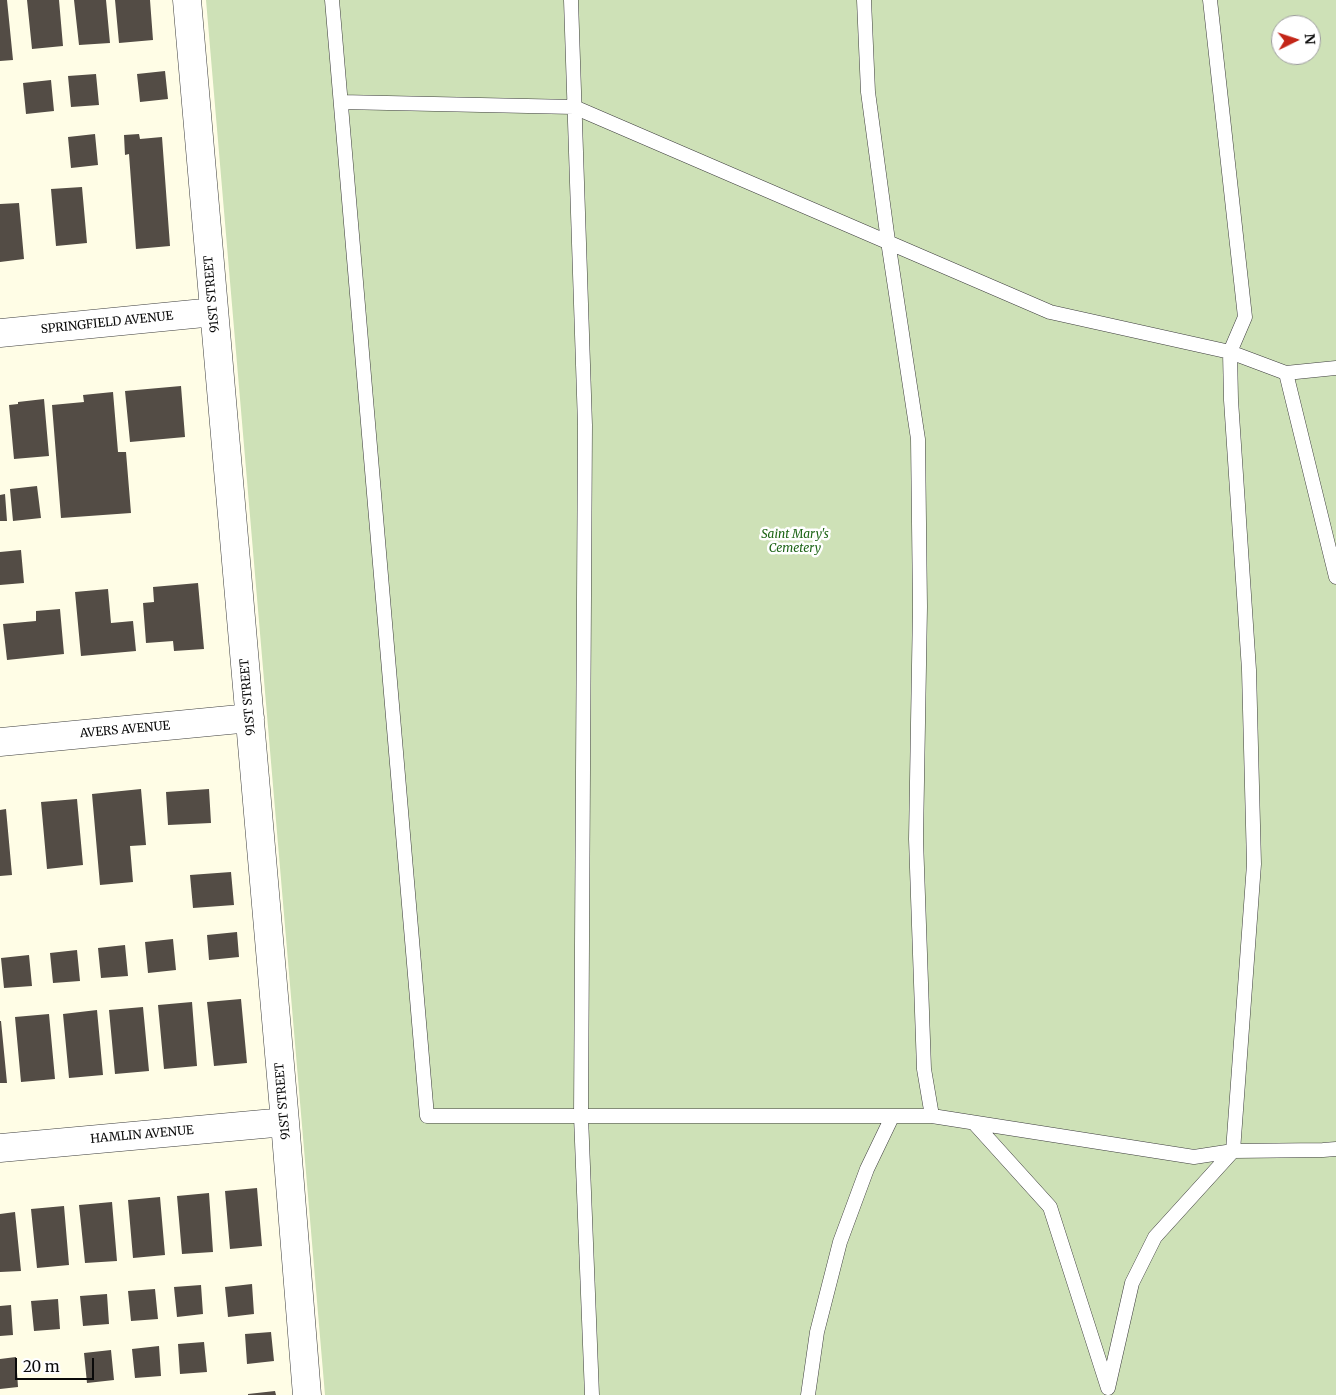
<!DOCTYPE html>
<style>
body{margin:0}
#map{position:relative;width:1336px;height:1395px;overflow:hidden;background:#fffde6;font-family:Merriweather,serif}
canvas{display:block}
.north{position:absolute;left:1271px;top:15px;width:50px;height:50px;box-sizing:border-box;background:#fff;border:1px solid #9d9d9d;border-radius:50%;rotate:86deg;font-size:14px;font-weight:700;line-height:20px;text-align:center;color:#0a0a0a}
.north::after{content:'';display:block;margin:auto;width:18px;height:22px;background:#c32618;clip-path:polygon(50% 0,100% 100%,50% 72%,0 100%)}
.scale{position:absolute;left:15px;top:1358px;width:79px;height:22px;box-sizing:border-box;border:2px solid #0a0a0a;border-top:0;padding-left:6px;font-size:15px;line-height:18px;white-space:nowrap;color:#0a0a0a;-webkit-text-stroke:4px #fff;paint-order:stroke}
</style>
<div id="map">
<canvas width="1336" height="1395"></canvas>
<div class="north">N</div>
<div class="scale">20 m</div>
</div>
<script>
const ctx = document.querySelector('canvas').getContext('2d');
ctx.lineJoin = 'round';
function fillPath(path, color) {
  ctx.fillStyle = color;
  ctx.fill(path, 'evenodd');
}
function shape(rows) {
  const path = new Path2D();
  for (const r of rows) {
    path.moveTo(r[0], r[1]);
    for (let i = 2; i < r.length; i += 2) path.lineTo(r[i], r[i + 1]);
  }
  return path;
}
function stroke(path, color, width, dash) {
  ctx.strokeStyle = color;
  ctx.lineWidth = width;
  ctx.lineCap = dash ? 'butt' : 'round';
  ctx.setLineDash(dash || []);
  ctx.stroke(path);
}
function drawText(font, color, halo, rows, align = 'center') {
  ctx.font = font + ' Merriweather,serif';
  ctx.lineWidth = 5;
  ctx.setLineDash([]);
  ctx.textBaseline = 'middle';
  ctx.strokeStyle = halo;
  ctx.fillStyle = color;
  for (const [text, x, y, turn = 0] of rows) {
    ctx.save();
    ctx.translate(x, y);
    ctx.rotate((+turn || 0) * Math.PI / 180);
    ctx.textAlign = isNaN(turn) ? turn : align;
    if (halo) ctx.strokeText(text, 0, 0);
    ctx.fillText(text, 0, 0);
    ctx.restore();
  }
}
const cemetery = shape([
 [206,0,1336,0,1336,1395,325,1395],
 [1281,25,1311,25,1311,55,1281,55]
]);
const building = shape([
 [0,0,7,0,13,60,0,61],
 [27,0,59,0,63,46,32,49],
 [74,0,106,0,110,43,79,45],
 [115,0,150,0,153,40,119,43],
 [165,71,168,99,140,102,137,74],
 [96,74,99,105,71,107,68,76],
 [51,80,54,111,26,114,23,83],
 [95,134,98,165,71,168,68,137],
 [139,134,140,139,162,137,170,246,136,249,129,154,125,155,124,135],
 [82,187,87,243,56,246,51,189],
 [19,203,24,259,0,262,0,204],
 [181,386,185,437,130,442,125,391],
 [113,392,118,452,126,452,131,513,61,518,52,405,84,402,83,395],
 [44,399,49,456,14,459,9,405,18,404,18,402],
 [37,486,41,518,13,521,10,489],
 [5,494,7,521,0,521,0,495],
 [21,550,24,583,0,585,0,552],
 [198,583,204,649,174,651,173,641,146,643,143,603,154,602,153,587],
 [108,589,111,623,133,621,136,651,81,656,75,592],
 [60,609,64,654,7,660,3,624,36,621,36,611],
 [141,789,146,845,130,846,133,882,100,885,92,794],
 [209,789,211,823,168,825,166,792],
 [77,799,83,865,47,869,41,802],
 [6,809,12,875,0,876,0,810],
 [231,872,234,905,193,908,190,875],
 [237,932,239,957,209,960,207,935],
 [173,939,176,970,148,973,145,942],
 [125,945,128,976,101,978,98,948],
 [77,950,80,981,53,983,50,953],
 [29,955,32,986,4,988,1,958],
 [241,999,247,1063,214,1066,207,1002],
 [192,1002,197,1066,164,1069,158,1005],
 [143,1007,149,1071,115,1074,109,1010],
 [97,1010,103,1075,69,1078,63,1014],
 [49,1014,55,1079,21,1082,15,1017],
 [0,1021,1,1021,7,1083,0,1083],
 [257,1188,262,1246,230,1249,225,1191],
 [209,1193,213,1252,182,1254,177,1196],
 [160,1197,165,1255,133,1258,128,1200],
 [112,1202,117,1261,85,1263,79,1205],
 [64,1206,69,1265,37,1268,31,1209],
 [15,1212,21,1271,0,1272,0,1214],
 [252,1284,254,1314,228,1317,225,1287],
 [201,1285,203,1314,177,1317,174,1287],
 [155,1289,158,1319,131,1321,128,1291],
 [107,1294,109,1324,83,1326,80,1296],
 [58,1299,60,1329,34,1331,31,1301],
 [11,1305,13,1335,0,1336,0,1306],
 [271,1332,274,1361,247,1364,245,1334],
 [204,1342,207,1372,180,1374,178,1344],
 [159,1346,161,1376,135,1378,132,1349],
 [111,1350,114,1380,87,1383,84,1353],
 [16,1357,18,1387,0,1389,0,1359],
 [275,1391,276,1395,248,1395,248,1394]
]);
const lane = shape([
 [332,0,427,1116,932,1116,1194,1157,1233,1151,1323,1150,1336,1149],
 [571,0,585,425,581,1116,592,1395],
 [864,0,868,92,888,241,918,439,920,607,916,839,924,1069,932,1116],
 [341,102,574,107,1050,312,1230,352,1286,373,1336,368],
 [1286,373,1336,577],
 [975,1124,1050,1207,1108,1388],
 [1108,1388,1132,1283,1155,1237,1233,1151,1254,864,1249,670,1231,400,1230,352,1245,317,1210,0],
 [808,1395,817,1332,840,1242,867,1169,892,1117]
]);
const street = shape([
 [187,0,285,1122,307,1395],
 [0,333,214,312],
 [0,742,250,718],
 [0,1148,285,1122]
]);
const streetNames = [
 ["91ST STREET",212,294,-95],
 ["SPRINGFIELD AVENUE",107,323,-6],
 ["91ST STREET",248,697,-95],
 ["AVERS AVENUE",125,730,-5],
 ["91ST STREET",283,1101,-95],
 ["HAMLIN AVENUE",142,1135,-5]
];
const parkNames = [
 ["Saint Mary's",795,535],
 ["Cemetery",795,549]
];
fillPath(cemetery, '#cee1b7');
fillPath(building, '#534c45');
stroke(lane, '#3d3d3d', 15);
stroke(street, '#3d3d3d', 29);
stroke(lane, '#fff', 14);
stroke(street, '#fff', 28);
drawText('12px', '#0a0a0a', '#fff', streetNames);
drawText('italic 12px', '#1d6516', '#fff', parkNames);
</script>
